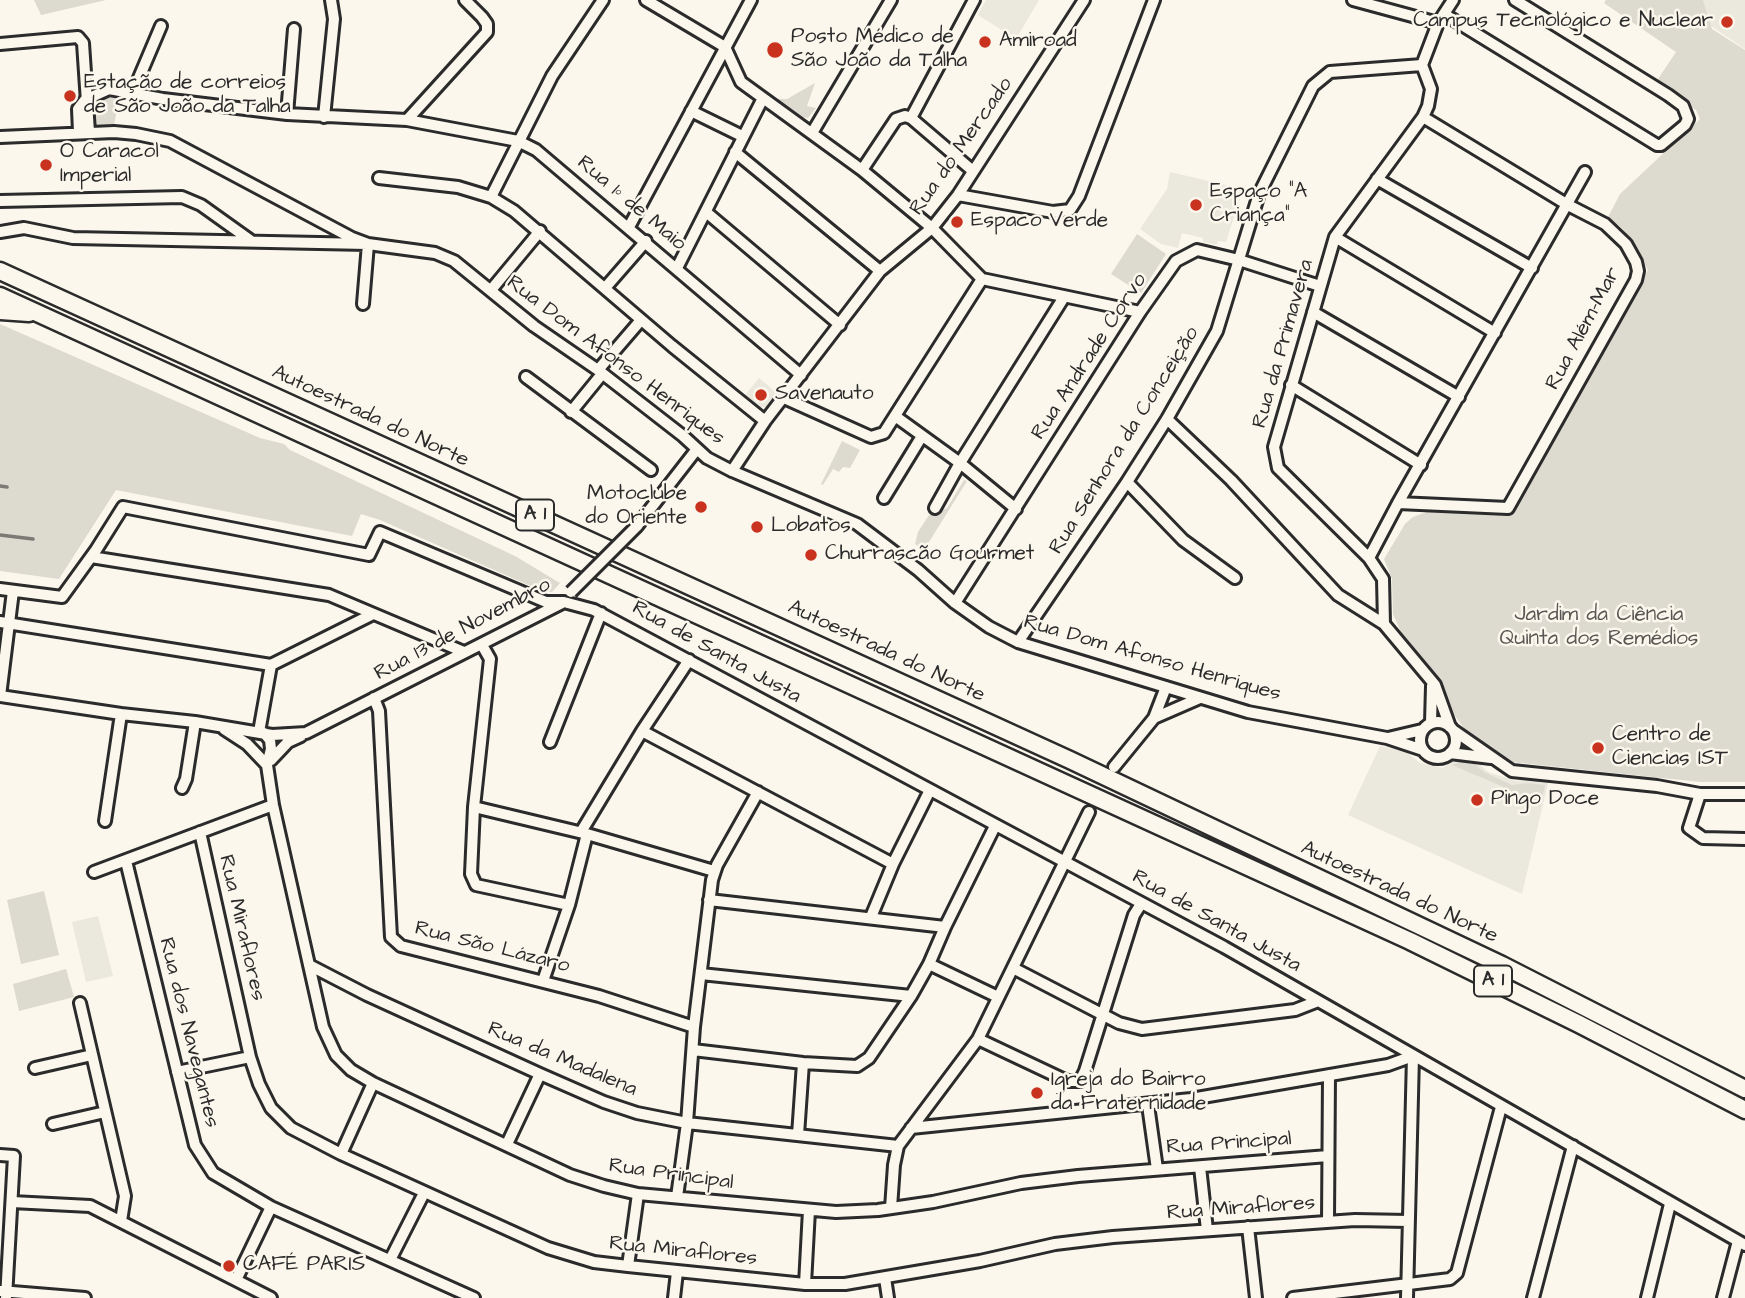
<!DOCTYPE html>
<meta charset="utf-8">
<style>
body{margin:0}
canvas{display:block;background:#fbf7ec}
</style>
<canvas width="1745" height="1298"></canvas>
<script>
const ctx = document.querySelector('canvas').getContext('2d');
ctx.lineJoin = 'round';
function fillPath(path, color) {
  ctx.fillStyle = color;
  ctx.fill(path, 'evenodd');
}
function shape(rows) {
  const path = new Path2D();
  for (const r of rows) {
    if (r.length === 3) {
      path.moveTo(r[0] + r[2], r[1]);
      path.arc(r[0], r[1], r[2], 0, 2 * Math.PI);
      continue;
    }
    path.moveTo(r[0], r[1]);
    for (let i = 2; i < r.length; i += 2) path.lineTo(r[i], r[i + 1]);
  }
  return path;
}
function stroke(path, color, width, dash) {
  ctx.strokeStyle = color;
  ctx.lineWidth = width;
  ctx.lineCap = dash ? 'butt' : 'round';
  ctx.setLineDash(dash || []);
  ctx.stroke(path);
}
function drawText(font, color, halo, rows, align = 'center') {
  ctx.font = font + ' "Architects Daughter",sans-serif';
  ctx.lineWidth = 5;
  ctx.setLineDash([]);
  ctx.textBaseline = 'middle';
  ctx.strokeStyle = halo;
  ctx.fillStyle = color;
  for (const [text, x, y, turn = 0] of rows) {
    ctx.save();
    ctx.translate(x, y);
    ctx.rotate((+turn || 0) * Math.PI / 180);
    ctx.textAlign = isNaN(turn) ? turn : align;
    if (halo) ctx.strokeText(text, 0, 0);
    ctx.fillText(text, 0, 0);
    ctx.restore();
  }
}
const built = shape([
 [986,0,1039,0,1016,39,978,15],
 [1703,0,1745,0,1745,49,1711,26],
 [1170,172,1243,189,1226,242,1218,241,1217,245,1203,242,1203,238,1182,233,1178,248,1161,244,1140,229,1167,189],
 [759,378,777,393,766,407,758,407,744,396],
 [1380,746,1405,751,1420,763,1443,768,1451,762,1475,760,1488,772,1516,781,1530,779,1548,783,1522,894,1348,815],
 [98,916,113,976,86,982,72,922]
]);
const green = shape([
 [34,0,106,0,41,15],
 [1606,0,1703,0,1712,29,1745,50,1745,782,1700,782,1511,762,1466,731,1450,709,1445,689,1403,637,1393,614,1392,579,1384,559,1405,524,1413,517,1432,510,1511,516,1648,270,1623,229,1608,217,1620,194,1700,119,1696,110,1656,82,1676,52,1604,3],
 [815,83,807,106,816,108,808,118,803,117,777,99,787,99],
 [109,95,120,95,114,125,94,127,95,107,101,99],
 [1137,234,1166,254,1141,293,1111,274],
 [0,324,260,438,284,444,290,450,515,556,560,583,552,592,542,591,380,520,361,514,352,536,116,490,59,579,0,571],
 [842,441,860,450,850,468,843,467,839,472,833,469,823,485,821,484],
 [964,480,967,481,924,550,915,544,918,532,929,515,947,508],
 [1463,761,1472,762,1484,772,1512,785,1527,783,1545,785,1540,807,1503,790,1504,787,1452,765],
 [44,891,59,955,21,964,7,900],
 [66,969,74,997,19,1011,13,984]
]);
const stream = shape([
 [0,486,7,487],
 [0,535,33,539]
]);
const minorTunnel = shape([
 [1089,812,1110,775]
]);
const minor = shape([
 [646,0,725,47],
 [1353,0,1438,23],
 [1444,14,1657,145,1661,145,1685,125,1688,119,1683,106,1668,95,1515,0],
 [0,44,78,37,83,43,89,132],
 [725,47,741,82,862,170,932,228,982,279,1140,312],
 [133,92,161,26],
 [691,111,742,136],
 [287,114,294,29],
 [324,117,334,19,331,0],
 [911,118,974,0],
 [407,120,487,32,487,24,482,17,465,0],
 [79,132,78,109,85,100,109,89,163,99,287,114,407,120,518,141,536,150,801,375],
 [812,133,891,0],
 [0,137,114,132,136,134,170,141,352,238,368,244,435,253,454,261,534,326,598,370,683,436,707,458,732,471,857,524,918,570,955,603,989,627,1018,642,1248,712,1387,738,1423,750],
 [735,152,880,271],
 [862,170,896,119,905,116,911,118,973,171],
 [379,178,458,187,491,197,514,211,672,346,765,421],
 [1377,179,1532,268],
 [958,195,1053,212,1070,210,1079,196,1154,0],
 [491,197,552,76,603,0],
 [0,201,182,197,201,205,250,240],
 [706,212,840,325],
 [629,227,751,0],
 [0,232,24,228,73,238,368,244,363,304],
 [1335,237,1495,333],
 [677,268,763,98],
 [605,288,646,241],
 [491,290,540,231],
 [1313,312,1459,397],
 [598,370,641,320],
 [526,377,651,470],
 [1291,385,1421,465],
 [784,398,871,437,884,433,982,279],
 [571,412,602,374],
 [895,416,960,463,1016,509],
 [1167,419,1231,480,1338,595,1384,624],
 [732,471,765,421,880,271,932,228,958,195,1084,0],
 [1127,482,1183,540,1235,578],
 [884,498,922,436],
 [1398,503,1508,508,1636,280,1638,271,1636,262,1626,244,1605,224,1568,205,1423,117],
 [935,508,960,463,1064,297],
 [637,526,697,449],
 [91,557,329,595,464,652],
 [1369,558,1398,503,1585,172],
 [0,589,62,597,96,550,123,507,369,555,380,532,546,602,564,602,594,610,1224,947,1745,1245],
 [955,603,1140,312,1176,261,1197,250,1239,260,1320,286],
 [0,622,271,665,373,614],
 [1018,642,1127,482,1167,419,1217,331,1259,194,1313,86,1330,72,1422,65],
 [482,645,490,659,474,807,471,874,476,885,569,905],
 [0,696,121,714,195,722,272,735,306,733,562,603],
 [0,696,13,591],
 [374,698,379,711,391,937,401,946,599,996,694,1027],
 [1154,718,1200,698],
 [1438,740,18],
 [1431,723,1432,686],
 [1450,727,1435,685,1384,624,1383,579,1369,558,1278,468,1274,447,1335,237,1423,117,1428,106,1431,89,1422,65,1438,23,1453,0],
 [224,729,247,744,267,765],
 [1453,730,1512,771,1657,786,1700,794,1745,794],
 [642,731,893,864],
 [259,732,271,665],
 [264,733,270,740,271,749,267,765,273,805,323,1027,336,1055,351,1070,373,1083,570,1175,604,1186,638,1194,836,1212,878,1210,933,1202,1021,1183,1078,1176,1328,1156],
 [1388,738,1422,730],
 [550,742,601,613],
 [1450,753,1491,758],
 [271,760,288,742,301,736],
 [1114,767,1154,718,1166,687],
 [182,788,186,779,195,722],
 [1700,794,1689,828,1703,838,1745,839],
 [474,807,587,834,714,871],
 [105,821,121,714],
 [200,832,250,1057,259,1084,271,1108,291,1128,341,1154,548,1248,594,1262,628,1266,805,1284,845,1284,980,1261,1055,1244,1113,1237,1355,1220,1408,1221],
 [581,832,642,731,689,660],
 [126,861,195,1145,213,1173,271,1207,474,1298],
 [94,872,273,805],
 [709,900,945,927],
 [871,917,893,864,930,790],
 [929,964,998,997],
 [309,965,367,995,540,1074,604,1102,637,1113,687,1123,898,1146],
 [1013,968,1119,1023,1142,1029,1295,1010,1318,1001],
 [701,974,911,996],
 [543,981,569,905,587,834],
 [80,1003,125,1196,121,1221],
 [978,1039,1067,1081,1080,1081,1085,1071,1134,915,1141,904],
 [693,1050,803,1063,857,1066,869,1058,911,996,929,964,945,927,995,826],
 [35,1068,92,1055],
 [177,1072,250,1057],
 [1148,1105,1157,1169],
 [53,1124,105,1112],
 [911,1128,1191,1099,1388,1065,1413,1056],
 [798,1135,803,1063],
 [507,1144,540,1074],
 [341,1154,373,1083],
 [0,1155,14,1156,6,1298],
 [1200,1167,1207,1230],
 [677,1197,687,1123,694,1027,712,880,717,865,758,792],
 [12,1202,90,1206,271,1298],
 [891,1208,894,1165,898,1146,978,1039,1089,812],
 [1328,1222,1329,1075],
 [1248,1227,1256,1298],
 [390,1260,424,1193],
 [628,1266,638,1194],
 [885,1278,888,1298],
 [236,1280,271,1207],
 [805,1284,809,1210],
 [0,1291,85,1298],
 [674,1298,677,1272],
 [1293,1298,1450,1279,1457,1273,1501,1107],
 [1407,1298,1413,1056],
 [1533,1298,1573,1146],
 [1647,1298,1670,1204],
 [1723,1298,1738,1241]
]);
const highway = shape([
 [0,271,1070,760,1502,965,1745,1089],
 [0,296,1410,941,1579,1024,1745,1110],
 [0,311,29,313]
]);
const minorBridge = shape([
 [571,592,637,526]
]);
const markers = [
 [1727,22,7,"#c8321e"],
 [985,42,7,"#c8321e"],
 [775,50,9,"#c8321e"],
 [70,96,7,"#c8321e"],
 [46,165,7,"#c8321e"],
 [1196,205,7,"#c8321e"],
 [957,222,7,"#c8321e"],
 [761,395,7,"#c8321e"],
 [701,507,7,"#c8321e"],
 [757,527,7,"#c8321e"],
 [811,555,7,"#c8321e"],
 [1598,748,7,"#c8321e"],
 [1477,800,7,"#c8321e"],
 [1037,1093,7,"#c8321e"],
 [229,1266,7,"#c8321e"]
];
const shields = [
 [535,515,38],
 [1493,981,38]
];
const shieldNames = [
 ["A 1",535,515],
 ["A 1",1493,981]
];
const poiNames = [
 ["Campus Tecnológico e Nuclear",1713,22,"right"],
 ["Posto Médico de",791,38],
 ["São João da Talha",791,62],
 ["Amiroad",999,42],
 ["Estação de correios",84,84],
 ["de São João da Talha",84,108],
 ["O Caracol",60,153],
 ["Imperial",60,177],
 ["Espaço \"A",1210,193],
 ["Criança\"",1210,217],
 ["Espaco Verde",971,222],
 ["Savenauto",775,395],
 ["Motoclube",687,495,"right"],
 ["do Oriente",687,519,"right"],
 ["Lobatos",771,527],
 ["Churrascão Gourmet",825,555],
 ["Centro de",1612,736],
 ["Ciencias IST",1612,760],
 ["Pingo Doce",1491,800],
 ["Igreja do Bairro",1051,1081],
 ["da Fraternidade",1051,1105],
 ["CAFÉ PARIS",243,1266]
];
const streetNames = [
 ["Rua do Mercado",962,147,-55],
 ["Rua 1º de Maio",631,204,40],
 ["Rua Além-Mar",1584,329,-62],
 ["Rua da Primavera",1284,344,-74],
 ["Rua Andrade Corvo",1090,357,-57],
 ["Rua Dom Afonso Henriques",615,361,37],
 ["Autoestrada do Norte",370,417,25],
 ["Rua Senhora da Conceição",1125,441,-58],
 ["Rua 13 de Novembro",463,630,-28],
 ["Autoestrada do Norte",886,652,25],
 ["Rua de Santa Justa",716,653,29],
 ["Rua Dom Afonso Henriques",1152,659,16],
 ["Autoestrada do Norte",1399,893,25],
 ["Rua de Santa Justa",1216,922,29],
 ["Rua Miraflores",241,928,77],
 ["Rua São Lázaro",492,948,14],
 ["Rua dos Navegantes",188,1033,76],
 ["Rua da Madalena",562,1060,23],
 ["Rua Principal",1229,1144,-4],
 ["Rua Principal",671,1175,8],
 ["Rua Miraflores",1241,1209,-4],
 ["Rua Miraflores",683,1252,6]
];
const parkNames = [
 ["Jardim da Ciência",1599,616],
 ["Quinta dos Remédios",1599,640]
];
fillPath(built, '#ebe8de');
fillPath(green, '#dddad0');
stroke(stream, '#7b7a75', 3.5);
stroke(minorTunnel, '#d1cec5', 10, [10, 5]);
stroke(minor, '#2b2b2b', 16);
stroke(highway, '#2b2b2b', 21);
stroke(minor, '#fbf7ec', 10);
stroke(highway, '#fbf7ec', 16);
stroke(minorBridge, '#2b2b2b', 16, []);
stroke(minorBridge, '#fbf7ec', 10);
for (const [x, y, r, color] of markers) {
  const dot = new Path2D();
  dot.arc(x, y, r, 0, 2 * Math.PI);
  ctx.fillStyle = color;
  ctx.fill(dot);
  stroke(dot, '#fbf7ec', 2.5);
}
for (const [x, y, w] of shields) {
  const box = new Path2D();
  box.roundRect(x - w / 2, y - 15.5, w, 31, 5);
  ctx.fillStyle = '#fbf7ec';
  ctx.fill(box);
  stroke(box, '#2b2b2b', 2);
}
drawText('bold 19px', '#2b2b2b', null, shieldNames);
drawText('21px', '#2b2b2b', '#fbf7ec', poiNames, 'left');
drawText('21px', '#2b2b2b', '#fbf7ec', streetNames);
drawText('21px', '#585754', '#fbf7ec', parkNames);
</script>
